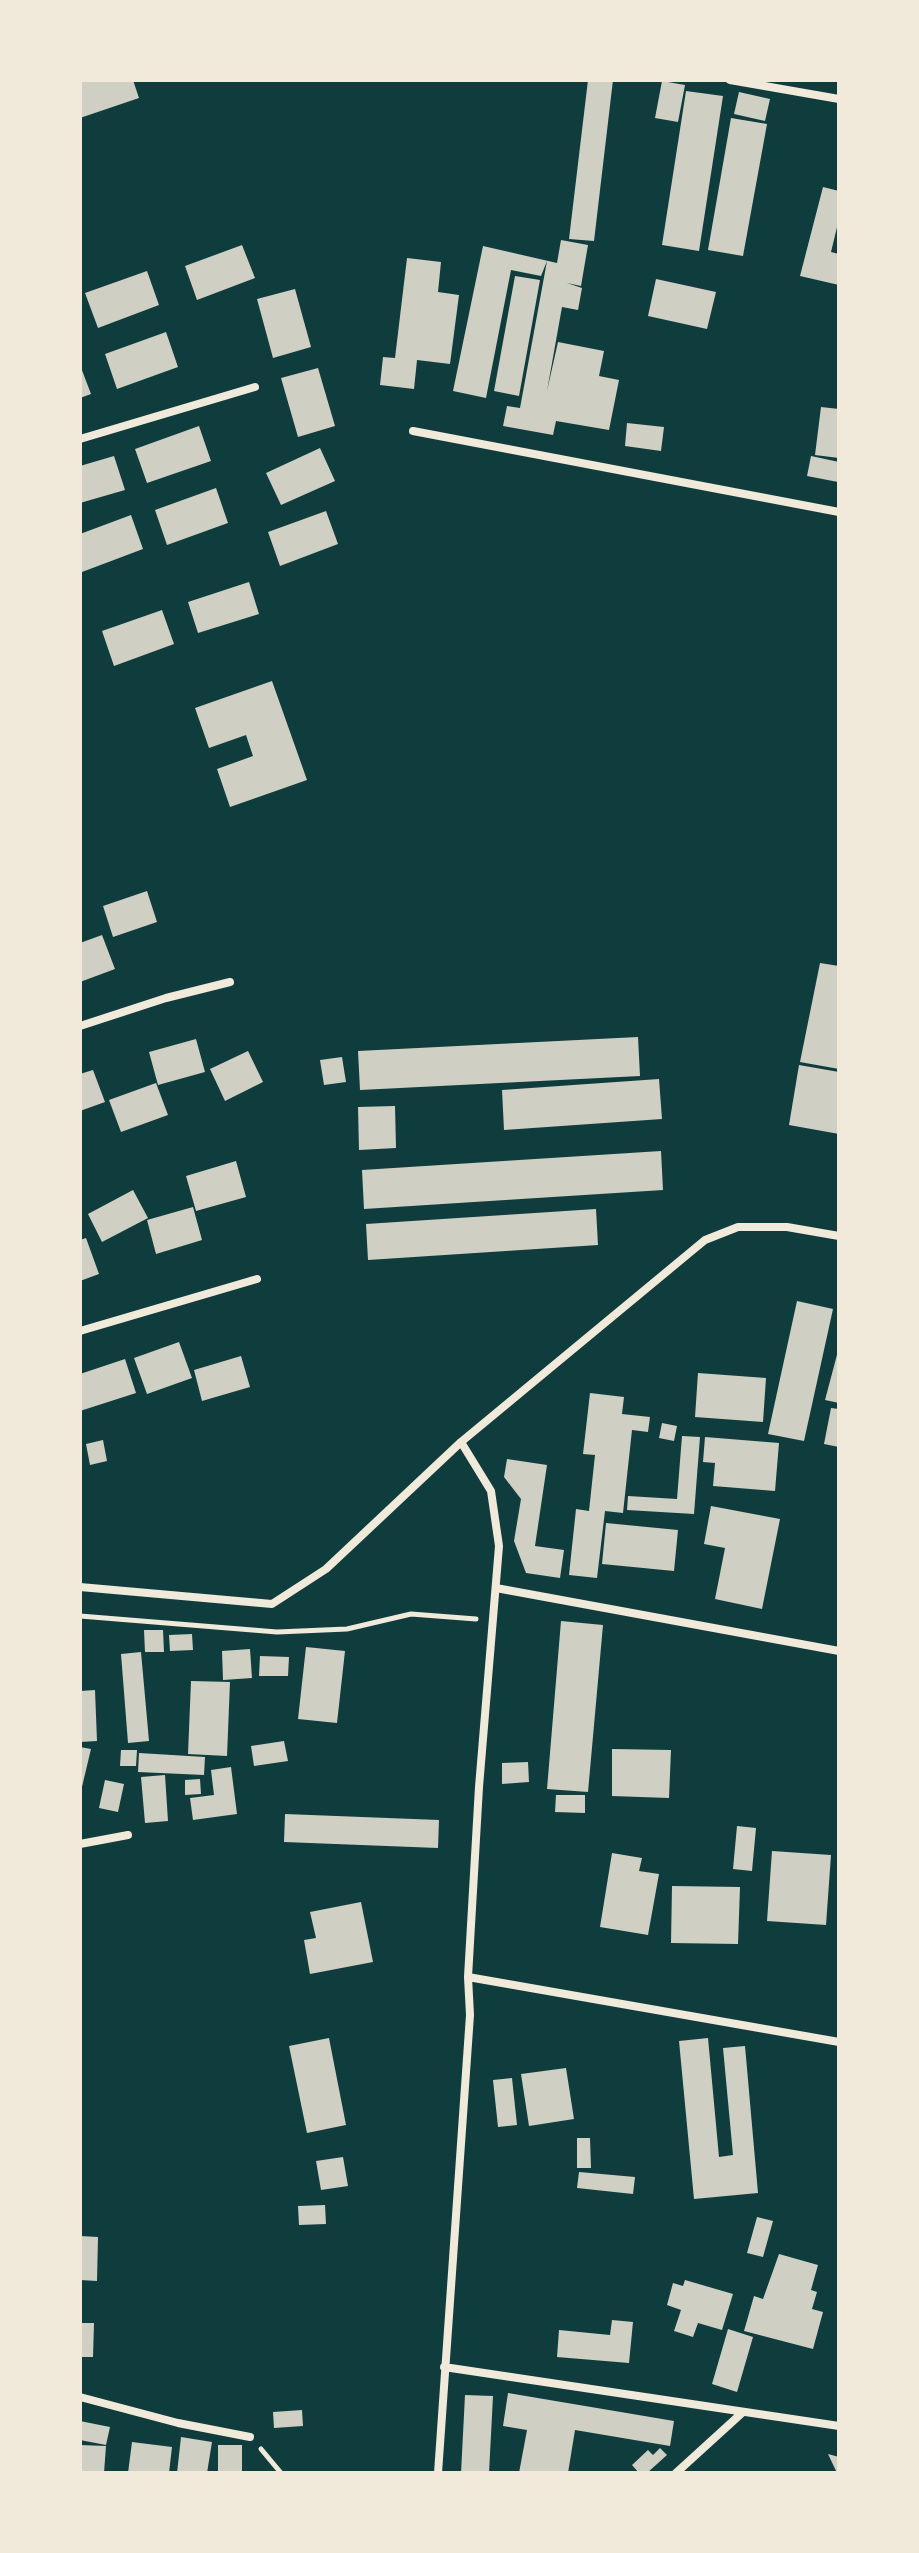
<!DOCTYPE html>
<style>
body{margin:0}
#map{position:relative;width:919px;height:2553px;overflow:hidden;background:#0f3d3e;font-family:"PT Sans",sans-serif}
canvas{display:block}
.frame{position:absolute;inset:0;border:82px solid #f1e9da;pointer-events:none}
</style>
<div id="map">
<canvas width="919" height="2553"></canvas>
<div class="frame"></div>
</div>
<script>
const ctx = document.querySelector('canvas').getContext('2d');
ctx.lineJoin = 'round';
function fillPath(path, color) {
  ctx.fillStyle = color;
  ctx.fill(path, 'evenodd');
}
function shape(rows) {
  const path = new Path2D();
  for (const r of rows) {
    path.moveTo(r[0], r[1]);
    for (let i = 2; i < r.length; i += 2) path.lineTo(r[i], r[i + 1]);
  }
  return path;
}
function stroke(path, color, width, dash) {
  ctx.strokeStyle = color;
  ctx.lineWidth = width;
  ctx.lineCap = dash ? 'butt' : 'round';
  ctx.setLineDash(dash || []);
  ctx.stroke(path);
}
const building = shape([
 [80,80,133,80,139,98,80,118],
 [588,80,613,80,594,241,569,239],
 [662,81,685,85,678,122,655,118],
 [686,91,723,96,699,251,662,245],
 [739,92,770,99,765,121,734,114],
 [731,118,767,124,743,256,708,250],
 [823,187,839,191,839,219,831,252,839,254,839,285,800,276],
 [561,240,588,245,581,286,567,283,582,288,578,310,562,307,547,391,558,342,604,351,599,376,619,380,609,430,556,421,553,435,503,426,507,406,520,408,547,261,541,276,511,270,486,398,453,391,483,246,557,263],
 [242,245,255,278,197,300,185,266],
 [407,258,441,262,438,292,459,295,450,364,417,360,414,389,380,385,383,357,395,358],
 [147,271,159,305,98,328,85,293],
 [515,276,540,280,519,396,494,391],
 [656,279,716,292,707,329,648,316],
 [295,289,311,347,273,358,257,299],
 [166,332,178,367,117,389,105,354],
 [80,365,91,394,80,398],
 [318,368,335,426,298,437,281,378],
 [821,407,839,409,839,458,815,455],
 [627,423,664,427,661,451,625,446],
 [199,426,211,461,147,483,135,449],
 [320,448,335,481,281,505,266,473],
 [114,456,125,490,80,503,80,466],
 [811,456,839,462,838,482,807,476],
 [216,488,228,523,167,545,155,510],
 [326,511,338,544,280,566,268,532],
 [131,515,143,549,82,572,80,534],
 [249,582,259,614,198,633,188,602],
 [162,610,174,644,114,666,102,631],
 [272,681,307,780,230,807,217,769,253,756,246,735,209,748,195,708],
 [147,891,157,922,113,937,103,906],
 [102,935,115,969,80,982,80,943],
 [820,963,839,966,839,1069,800,1062],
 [638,1037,640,1076,360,1090,358,1051],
 [196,1039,205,1072,158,1085,149,1052],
 [248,1051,263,1082,225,1101,210,1069],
 [342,1057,346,1082,324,1085,320,1060],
 [799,1065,839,1072,839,1134,789,1125],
 [93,1070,105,1102,80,1111,80,1074],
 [659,1079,662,1119,504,1130,502,1090],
 [156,1083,168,1115,121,1132,109,1100],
 [395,1106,396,1148,359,1150,358,1107],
 [661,1151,663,1190,364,1209,362,1170],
 [236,1161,246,1197,196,1211,186,1176],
 [133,1190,148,1218,102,1242,88,1214],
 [193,1207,202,1240,156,1254,147,1220],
 [596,1209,598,1245,368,1260,366,1224],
 [86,1238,99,1274,80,1281,80,1240],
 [797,1301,833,1309,804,1441,768,1434],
 [179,1342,192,1378,147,1394,134,1358],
 [838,1351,839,1351,839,1403,825,1400],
 [241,1356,250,1387,202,1401,194,1370],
 [125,1359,136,1393,80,1411,80,1374],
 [698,1373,766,1378,763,1422,695,1417],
 [590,1393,624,1397,622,1414,650,1417,648,1432,632,1430,623,1513,605,1511,597,1578,569,1575,576,1509,589,1511,595,1455,583,1454],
 [831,1408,839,1409,839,1447,824,1444],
 [662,1423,677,1426,674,1441,659,1438],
 [682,1436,700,1437,694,1514,627,1510,628,1496,677,1499],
 [705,1437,779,1443,775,1491,713,1486,715,1463,703,1462],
 [103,1440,107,1461,90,1465,86,1444],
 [507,1459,547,1465,535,1546,564,1550,560,1578,526,1573,514,1541,521,1499,504,1477],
 [711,1506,780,1519,762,1609,715,1599,725,1548,704,1544],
 [606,1523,678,1530,674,1571,602,1564],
 [561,1621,603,1625,588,1792,547,1789],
 [144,1630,163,1630,164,1652,145,1652],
 [192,1634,193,1650,170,1651,169,1635],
 [306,1647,345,1651,337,1723,298,1719],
 [250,1649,252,1678,223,1680,222,1651],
 [141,1652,149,1741,128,1743,121,1654],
 [260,1656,289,1657,288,1676,259,1676],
 [191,1681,230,1682,227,1756,188,1754],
 [95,1690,97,1741,80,1742,80,1691],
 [284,1741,288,1761,254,1766,251,1746],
 [80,1747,91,1749,81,1791,80,1791],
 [612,1749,671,1750,669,1798,612,1796],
 [121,1750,137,1750,136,1766,120,1766],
 [139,1753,205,1757,204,1775,138,1772],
 [528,1762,529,1782,502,1784,502,1763],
 [231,1767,237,1814,193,1820,190,1798,214,1795,211,1770],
 [165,1775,168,1821,145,1823,141,1777],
 [200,1779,201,1794,185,1795,185,1780],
 [105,1780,124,1784,118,1812,99,1808],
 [556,1795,585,1795,585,1813,555,1812],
 [285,1814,439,1820,438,1848,284,1842],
 [737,1826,756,1828,752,1871,733,1869],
 [772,1851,831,1855,826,1925,767,1921],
 [612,1853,642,1858,639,1871,659,1874,648,1935,600,1927],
 [672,1886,740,1887,738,1944,671,1943],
 [361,1902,373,1962,310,1974,304,1940,316,1938,310,1912],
 [329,2038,346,2125,307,2133,289,2046],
 [708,2038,719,2157,733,2155,723,2048,745,2046,758,2193,694,2199,679,2041],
 [566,2068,574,2119,529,2126,521,2074],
 [512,2078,517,2125,498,2127,493,2080],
 [577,2138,590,2138,591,2168,577,2168],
 [343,2157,348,2186,321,2190,316,2161],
 [579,2172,635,2177,633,2194,577,2188],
 [325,2205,326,2224,299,2225,298,2206],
 [757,2217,773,2221,763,2257,747,2253],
 [80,2236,98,2237,97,2281,80,2280],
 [779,2254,818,2265,811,2290,817,2292,812,2309,823,2312,813,2349,744,2331,754,2296,763,2299],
 [685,2280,733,2294,722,2330,698,2323,693,2337,674,2331,681,2310,667,2305,673,2283,683,2286],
 [612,2320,633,2322,629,2363,557,2357,559,2330,610,2335],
 [80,2323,94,2323,93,2357,80,2357],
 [728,2329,753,2337,737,2392,712,2384],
 [508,2393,674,2421,670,2446,575,2430,568,2473,519,2473,527,2430,503,2426],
 [465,2395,493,2396,489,2473,461,2473],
 [302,2410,303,2426,274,2428,273,2412],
 [80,2421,110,2427,106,2445,80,2440],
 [181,2437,212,2442,207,2473,177,2473],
 [132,2442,172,2447,169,2473,128,2473],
 [80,2445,106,2446,104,2473,80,2473],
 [218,2445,242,2445,242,2473,218,2473],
 [660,2448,667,2455,647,2473,639,2473,632,2465,648,2450,653,2455],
 [828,2454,839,2457,839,2473,837,2473]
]);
const path = shape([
 [80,1616,277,1632,347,1629,411,1614,476,1619],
 [261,2449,281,2473]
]);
const minor = shape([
 [730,80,839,99],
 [413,431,839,512],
 [80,439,255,387],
 [80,1026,166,998,230,982],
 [80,1331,257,1279],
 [80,1587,272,1604,326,1569,461,1442,705,1240,738,1227,787,1227,839,1236],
 [496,1588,839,1651],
 [80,1844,128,1835],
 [468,1977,839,2042],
 [444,2367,839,2426],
 [80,2397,178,2423,250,2437],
 [438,2473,470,2015,468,1977,479,1787,499,1546,491,1491,461,1442],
 [676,2473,743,2412]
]);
fillPath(building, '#cfcfc3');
stroke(path, '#f1e9da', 5);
stroke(minor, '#f1e9da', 8);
</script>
